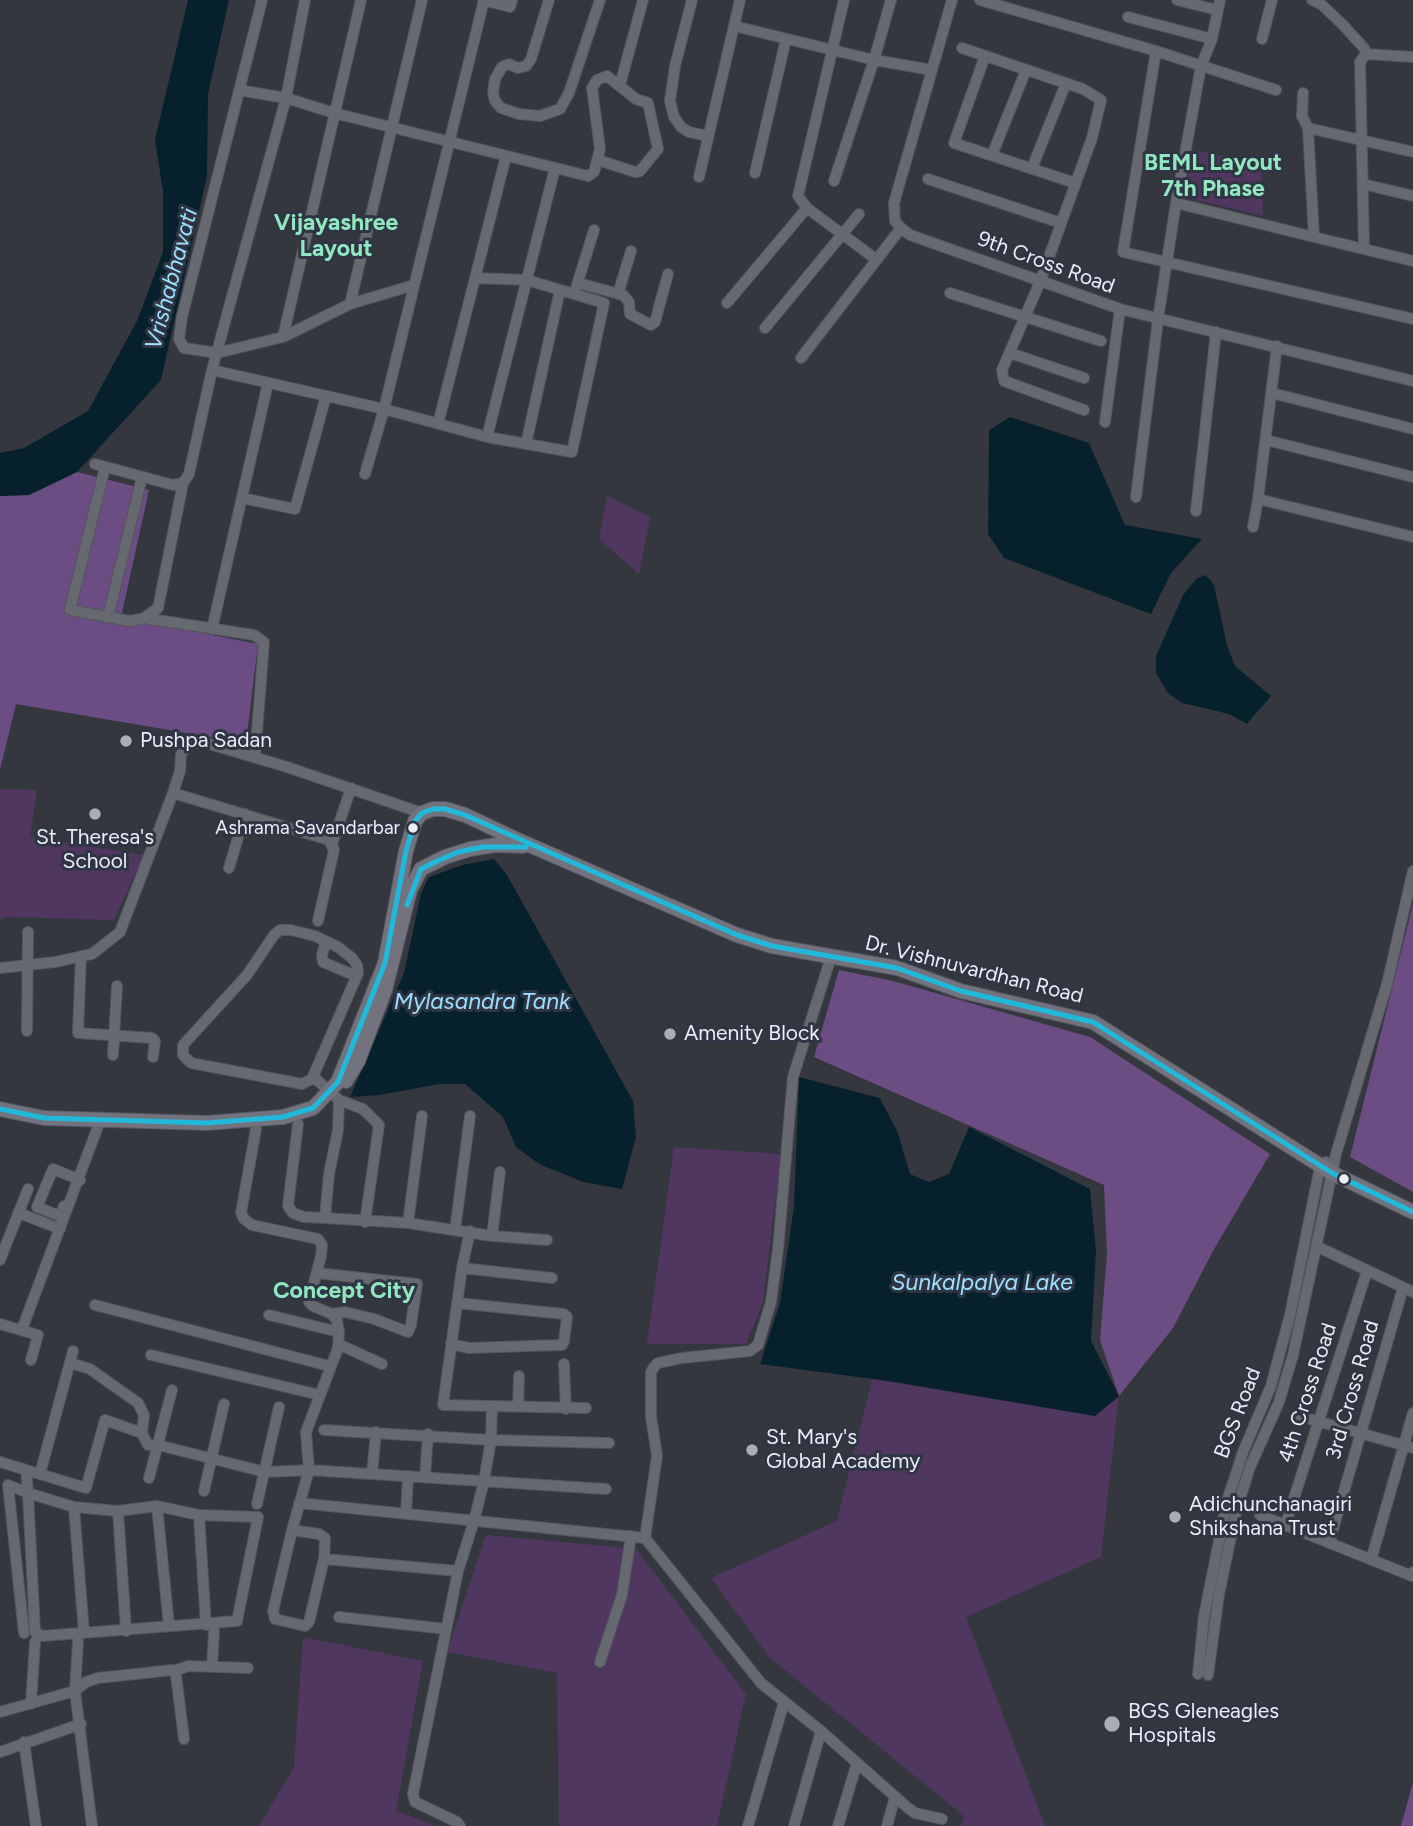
<!DOCTYPE html>
<style>
body{margin:0}
canvas{display:block;background:#35373f}
</style>
<canvas width="1413" height="1826"></canvas>
<script>
const ctx = document.querySelector('canvas').getContext('2d');
ctx.lineJoin = 'round';
function fillPath(path, color) {
  ctx.fillStyle = color;
  ctx.fill(path, 'evenodd');
}
function shape(rows) {
  const path = new Path2D();
  for (const r of rows) {
    path.moveTo(r[0], r[1]);
    for (let i = 2; i < r.length; i += 2) path.lineTo(r[i], r[i + 1]);
  }
  return path;
}
function stroke(path, color, width, dash) {
  ctx.strokeStyle = color;
  ctx.lineWidth = width;
  ctx.lineCap = dash ? 'butt' : 'round';
  ctx.setLineDash(dash || []);
  ctx.stroke(path);
}
function drawText(font, color, halo, rows, align = 'center') {
  ctx.font = font + ' Figtree,sans-serif';
  ctx.lineWidth = 6;
  ctx.setLineDash([]);
  ctx.textBaseline = 'middle';
  ctx.strokeStyle = halo;
  ctx.fillStyle = color;
  for (const [text, x, y, turn = 0] of rows) {
    ctx.save();
    ctx.translate(x, y);
    ctx.rotate((+turn || 0) * Math.PI / 180);
    ctx.textAlign = isNaN(turn) ? turn : align;
    if (halo) ctx.strokeText(text, 0, 0);
    ctx.fillText(text, 0, 0);
    ctx.restore();
  }
}
const green = shape([
 [1193,150,1261,164,1263,216,1185,197],
 [607,496,650,517,639,574,599,539],
 [0,789,37,790,30,837,144,855,114,920,7,917,0,920],
 [674,1147,781,1154,763,1302,746,1344,647,1344],
 [872,1379,1095,1416,1119,1396,1101,1557,966,1617,1045,1826,961,1826,964,1816,769,1657,711,1578,837,1521],
 [486,1535,636,1549,746,1694,717,1826,559,1826,557,1673,447,1652],
 [303,1637,423,1661,396,1811,436,1826,259,1826,294,1767]
]);
const forest = shape([
 [77,472,149,490,121,617,258,644,246,743,16,704,0,770,0,496,29,495],
 [1413,904,1413,1192,1350,1157],
 [839,970,893,981,1090,1037,1270,1154,1213,1251,1173,1328,1119,1396,1100,1340,1107,1254,1104,1185,814,1057],
 [1413,1782,1413,1826,1401,1826]
]);
const water = shape([
 [188,0,229,0,208,94,207,176,161,380,77,472,29,495,0,496,0,453,24,448,88,411,137,321,163,252,163,192,155,139],
 [1010,417,1089,443,1125,525,1202,539,1171,573,1151,614,1004,558,988,534,989,430],
 [1206,575,1214,585,1227,645,1235,666,1271,696,1247,724,1229,714,1182,703,1167,692,1156,673,1156,656,1183,595,1197,578],
 [494,859,507,875,633,1101,636,1137,622,1189,583,1182,539,1164,516,1147,503,1117,465,1084,439,1084,380,1095,350,1097,404,973,421,893,429,877,462,865],
 [799,1077,880,1098,898,1133,910,1174,929,1182,949,1174,969,1127,1090,1189,1096,1251,1091,1341,1119,1396,1095,1416,895,1382,760,1364,780,1303,794,1206]
]);
const minor = shape([
 [262,0,182,317,179,339,184,348,217,353,283,337,350,304,414,285],
 [483,0,510,7,512,0],
 [549,0,531,59,526,66,518,68,509,64,502,67,495,79,493,93,495,101,501,108,519,114,540,116,560,109,569,93,600,0],
 [692,0,675,66,670,101,674,117,681,127,689,132,708,136],
 [844,0,798,196,807,208,877,260],
 [952,0,894,203,895,221,901,228,910,235,1120,309,1413,381],
 [980,0,1156,51,1276,90],
 [1177,0,1217,10],
 [1312,0,1321,4,1343,25,1364,48,1366,54],
 [1128,17,1212,39],
 [734,26,874,60,932,70],
 [1262,39,1272,0],
 [962,48,1083,89,1101,100,1092,138,1040,282,1002,370,1004,381,1084,410],
 [1156,51,1123,252,1413,319],
 [1366,54,1413,57],
 [985,56,954,143,1075,183],
 [620,85,643,0],
 [239,90,286,98,334,113,588,176,594,172,600,149,592,88,597,80,607,76,636,99,648,103,658,149,640,171,635,172,598,160],
 [1303,93,1302,116,1308,128],
 [1413,152,1308,128,1314,237,1413,261],
 [992,155,1026,70],
 [1032,168,1066,83],
 [755,173,786,39],
 [699,177,740,0],
 [928,179,1061,223],
 [834,181,874,60,891,0],
 [1363,184,1413,196],
 [1176,203,1314,237],
 [1364,248,1360,62,1366,54],
 [578,283,623,295,629,302,630,314,651,325,655,322,668,274],
 [576,288,594,230],
 [950,293,1101,341],
 [618,294,631,251],
 [727,303,807,208],
 [350,304,422,0],
 [765,328,859,214],
 [283,337,361,0],
 [1277,346,1258,499,1413,537],
 [1010,353,1084,378],
 [801,358,901,228],
 [212,370,384,409,487,437,572,452,604,303,527,280,475,278],
 [1272,393,1413,429],
 [1105,422,1120,309],
 [438,424,506,156],
 [487,437,555,168],
 [1266,440,1413,477],
 [526,444,560,290],
 [95,464,173,485,183,483,189,474,212,370,286,98,305,0],
 [105,467,70,610,130,621,144,618,158,608,183,483],
 [365,474,384,409,484,0],
 [1136,497,1158,319,1176,203,1201,66,1212,39,1220,0],
 [242,498,295,509,326,396],
 [1196,511,1216,332],
 [1253,527,1258,499],
 [108,617,142,477],
 [144,618,254,635,264,642,255,757],
 [212,629,268,383],
 [173,793,329,840,334,850,318,921],
 [332,844,351,788],
 [229,868,245,814],
 [280,930,291,930,315,936,338,947,352,958,357,965,358,973,312,1079,302,1084,191,1063,183,1055,183,1045,247,975,274,935,280,930],
 [326,941,322,955,323,962,356,976],
 [81,956,78,1033,152,1038,155,1041,153,1057],
 [0,968,55,962,92,954,120,932,173,793,180,771,181,754,191,743,206,743,287,767,422,813],
 [27,1031,28,932],
 [113,1055,117,986],
 [312,1079,317,1080,339,1100,338,1130,329,1174,325,1218,408,1223,492,1236,547,1240],
 [339,1100,363,1109,379,1125,365,1222],
 [298,1124,288,1206,293,1213,304,1217,325,1218],
 [256,1129,241,1213,244,1219,252,1225,318,1239,322,1245,321,1256,309,1302,313,1306,332,1314,337,1321,339,1332,338,1348,306,1432,309,1470,292,1530,273,1611,275,1619,305,1626,309,1622,324,1559],
 [64,1206,60,1216,37,1207,53,1169,80,1180],
 [19,1213,60,1229],
 [408,1223,422,1116],
 [455,1230,470,1116],
 [470,1231,462,1268,443,1405,586,1408],
 [492,1236,500,1172],
 [1318,1247,1413,1292],
 [0,1260,28,1189],
 [462,1268,552,1278],
 [317,1273,417,1284,411,1325,408,1332,374,1319,345,1312,332,1314],
 [95,1305,329,1366],
 [269,1315,339,1332],
 [0,1324,38,1335,31,1360],
 [22,1329,100,1121],
 [338,1344,382,1364],
 [451,1344,469,1348,529,1346,562,1345,564,1341,567,1317,564,1314,457,1303],
 [151,1355,320,1395],
 [70,1363,90,1369,138,1403,144,1415,142,1433],
 [564,1364,566,1409],
 [518,1407,519,1376],
 [1299,1416,1413,1448],
 [324,1430,491,1440,609,1443],
 [0,1462,86,1488,105,1420,142,1433,148,1445,158,1445,265,1472,309,1470,606,1489],
 [40,1474,73,1351],
 [372,1474,376,1432],
 [425,1477,428,1434],
 [149,1478,172,1390],
 [204,1491,224,1404],
 [299,1503,645,1538,761,1683,821,1731,908,1808,915,1813,942,1819],
 [257,1504,279,1407],
 [157,1506,169,1626],
 [74,1507,84,1633],
 [118,1511,126,1631],
 [406,1514,408,1476],
 [199,1515,206,1625],
 [1260,1515,1412,1576,1413,1572],
 [1285,1526,1367,1271],
 [292,1530,319,1534,325,1538,324,1559,458,1571,474,1521,484,1481,491,1440,492,1406],
 [645,1538,657,1456,651,1416,651,1372,654,1367,658,1363,682,1358,750,1351,758,1345,771,1302,778,1249,793,1077,831,957],
 [1329,1543,1403,1288],
 [1371,1560,1413,1413],
 [458,1571,413,1794,415,1802,457,1822,460,1826],
 [339,1617,446,1629],
 [24,1633,8,1485,28,1493,74,1507,118,1511,157,1506,199,1515,258,1517,237,1621,42,1636,35,1632,28,1493,26,1470],
 [600,1662,622,1595,631,1536],
 [212,1667,214,1631],
 [174,1671,188,1666,248,1668],
 [1198,1674,1204,1616,1227,1501,1243,1452,1271,1386,1290,1315,1320,1167,1326,1162],
 [1208,1675,1219,1594,1237,1508,1250,1467,1279,1402,1293,1355,1336,1154,1387,984,1413,871],
 [75,1691,86,1682,98,1678,173,1670,176,1675,184,1739],
 [75,1691,78,1641],
 [31,1704,35,1642],
 [0,1712,75,1691,92,1826],
 [24,1742,36,1826],
 [0,1752,81,1724],
 [748,1826,784,1702],
 [794,1826,821,1731],
 [838,1826,857,1763],
 [887,1826,895,1797]
]);
const major = shape([
 [346,1081,358,1061,385,990,410,890,421,869,445,857,470,849,496,845,523,846],
 [0,1109,44,1118,207,1123,283,1117,313,1108,338,1082,385,963,406,851,415,821,422,813,433,809,445,809,465,815,520,841,737,935,772,946,897,968,961,991,1093,1022,1332,1173,1413,1212]
]);
const bus1 = shape([
 [407,905,421,869,433,863,458,852,483,847,526,847],
 [0,1109,44,1118,207,1123,283,1117,313,1108,338,1082,385,963,406,851,415,821,422,813,433,809,445,809,465,815,737,935,772,946,897,968,961,991,1093,1022,1332,1173,1413,1212]
]);
const markers = [
 [126,741,7,"#aaadb6"],
 [95,814,7,"#aaadb6"],
 [413,828,6,"#e9edf6"],
 [670,1034,7,"#aaadb6"],
 [1344,1179,6,"#e9edf6"],
 [752,1450,7,"#aaadb6"],
 [1175,1517,7,"#aaadb6"],
 [1112,1724,9,"#aaadb6"]
];
const busNames = [
 ["Ashrama Savandarbar",400,828]
];
const streetNames = [
 ["9th Cross Road",1046,263,20],
 ["Dr. Vishnuvardhan Road",974,970,14],
 ["3rd Cross Road",1353,1390,-74],
 ["4th Cross Road",1308,1393,-72],
 ["BGS Road",1238,1413,-69]
];
const poiNames = [
 ["Pushpa Sadan",140,741],
 ["St. Theresa's",95,838,"center"],
 ["School",95,862,"center"],
 ["Amenity Block",684,1034],
 ["St. Mary's",766,1438],
 ["Global Academy",766,1462],
 ["Adichunchanagiri",1189,1505],
 ["Shikshana Trust",1189,1529],
 ["BGS Gleneagles",1128,1712],
 ["Hospitals",1128,1736]
];
const neighbourhoodNames = [
 ["BEML Layout",1213,163],
 ["7th Phase",1213,189],
 ["Vijayashree",336,223],
 ["Layout",336,249],
 ["Concept City",344,1291]
];
const waterNames = [
 ["Vrishabhavati",172,279,-75],
 ["Mylasandra Tank",482,1002],
 ["Sunkalpalya Lake",982,1283]
];
fillPath(green, '#4f3760');
fillPath(forest, '#6c4d83');
fillPath(water, '#06212c');
stroke(minor, '#52555c', 12);
stroke(major, '#52555c', 16);
stroke(minor, '#676970', 10);
stroke(major, '#73737f', 14);
stroke(bus1, '#20b9da', 5);
for (const [x, y, r, color] of markers) {
  const dot = new Path2D();
  dot.arc(x, y, r, 0, 2 * Math.PI);
  ctx.fillStyle = color;
  ctx.fill(dot);
  stroke(dot, '#303544', 2.5);
}
drawText('19px', '#e9edf6', '#303544', busNames, 'right');
drawText('21px', '#e9edf6', '#303544', streetNames);
drawText('21px', '#e9edf6', '#303544', poiNames, 'left');
drawText('bold 23px', '#91e7c0', '#303544', neighbourhoodNames);
drawText('italic 23px', '#9be0fe', '#303544', waterNames);
</script>
